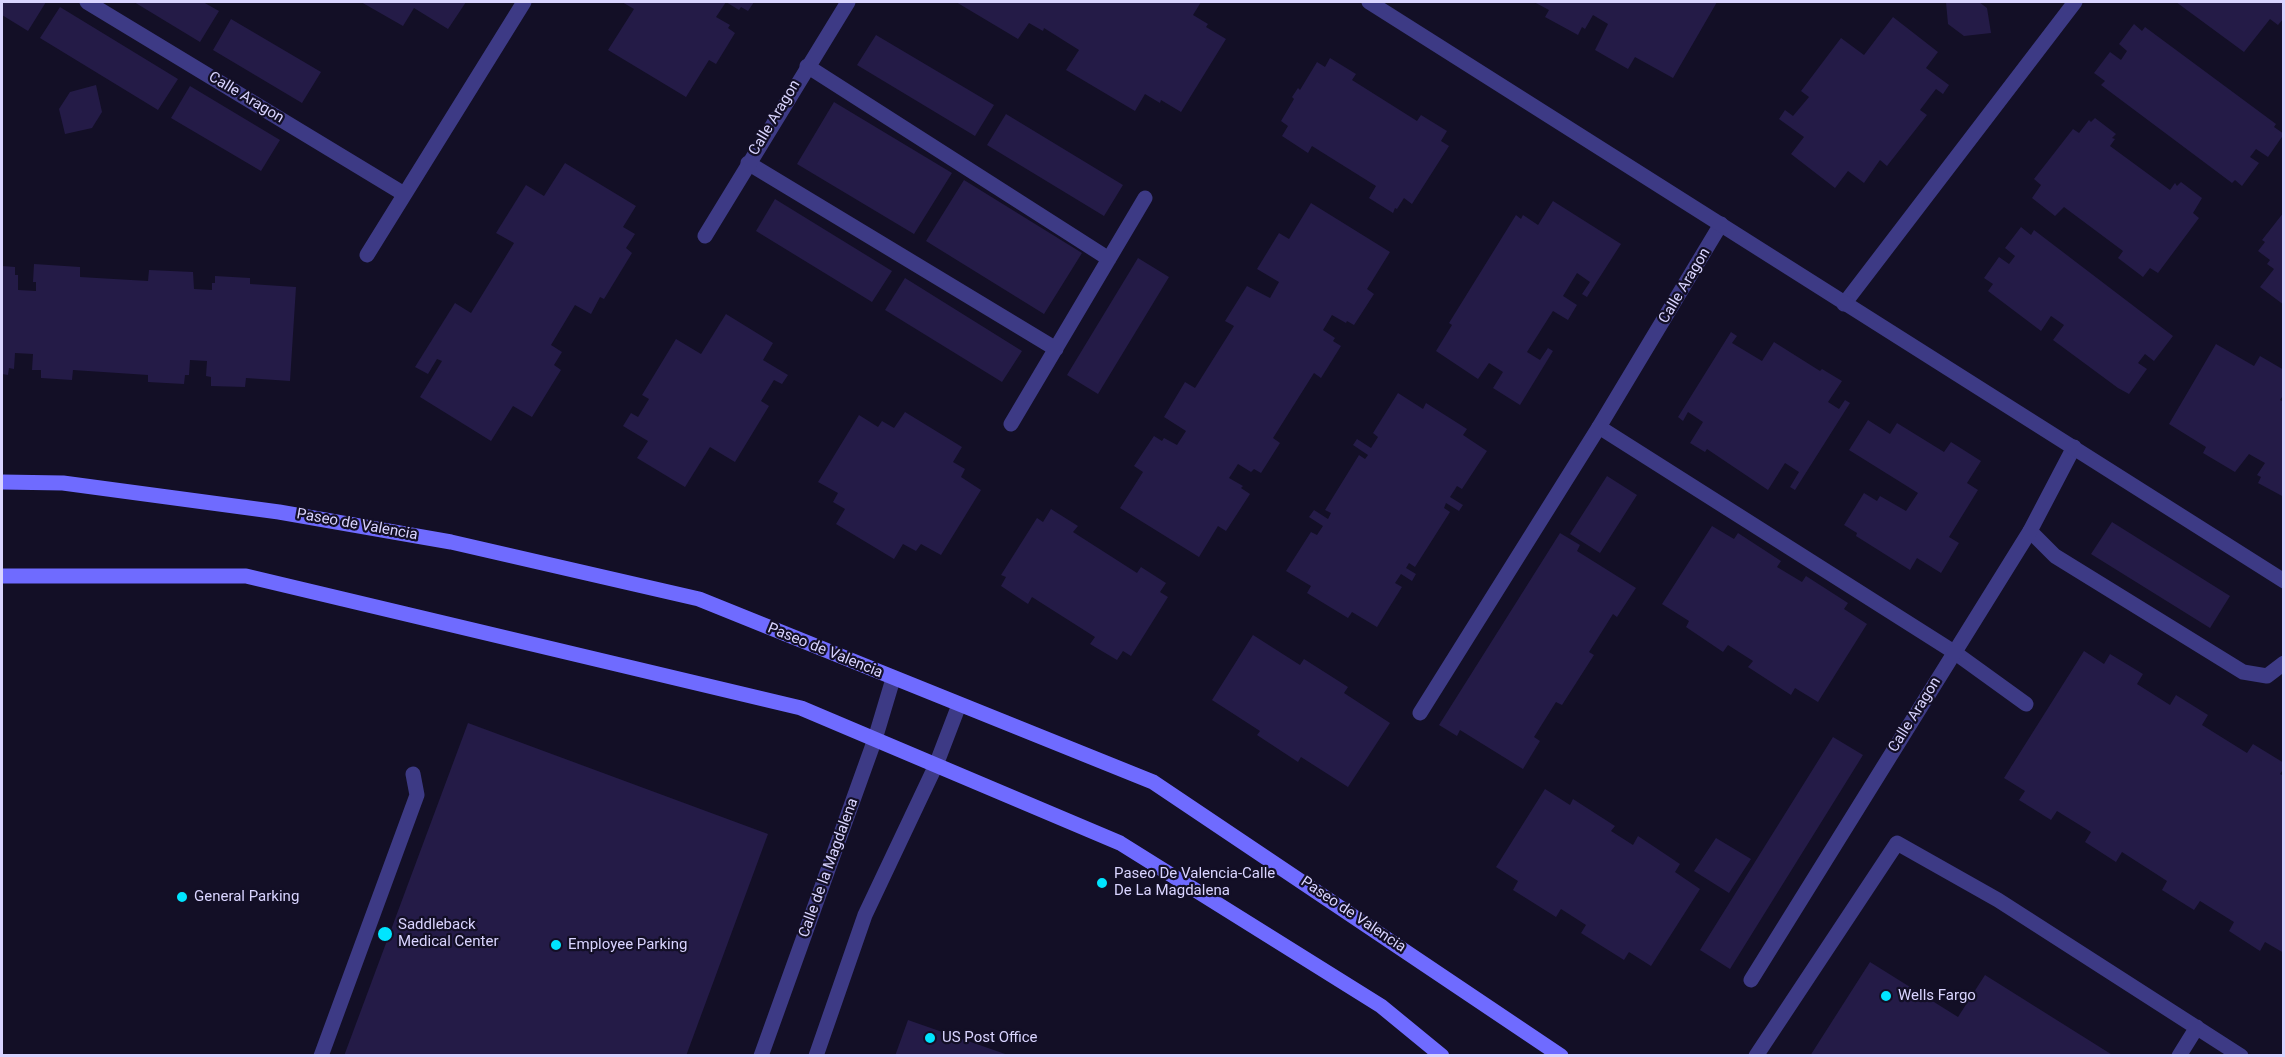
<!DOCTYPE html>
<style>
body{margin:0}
#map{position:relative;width:2285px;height:1057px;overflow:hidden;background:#130f26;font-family:Roboto,sans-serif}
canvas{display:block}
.frame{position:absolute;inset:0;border:3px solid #d9d4ff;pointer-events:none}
</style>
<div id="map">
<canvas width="2285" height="1057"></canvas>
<div class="frame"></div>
</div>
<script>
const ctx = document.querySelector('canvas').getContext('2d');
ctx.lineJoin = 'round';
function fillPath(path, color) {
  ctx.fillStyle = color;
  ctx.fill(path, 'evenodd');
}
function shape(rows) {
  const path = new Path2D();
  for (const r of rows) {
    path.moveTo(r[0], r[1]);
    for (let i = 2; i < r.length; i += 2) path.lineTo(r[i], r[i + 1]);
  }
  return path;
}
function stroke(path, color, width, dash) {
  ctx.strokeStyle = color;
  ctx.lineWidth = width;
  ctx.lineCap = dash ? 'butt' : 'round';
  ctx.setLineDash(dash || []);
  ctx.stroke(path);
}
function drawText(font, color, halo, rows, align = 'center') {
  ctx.font = font + ' Roboto,sans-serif';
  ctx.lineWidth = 4.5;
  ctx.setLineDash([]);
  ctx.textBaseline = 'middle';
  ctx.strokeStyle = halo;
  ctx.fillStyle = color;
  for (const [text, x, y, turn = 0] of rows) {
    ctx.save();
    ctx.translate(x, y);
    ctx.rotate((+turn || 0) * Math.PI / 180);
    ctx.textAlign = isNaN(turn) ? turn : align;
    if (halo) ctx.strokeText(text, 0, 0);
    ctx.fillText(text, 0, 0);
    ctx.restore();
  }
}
const building = shape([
 [2,2,46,2,28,31,2,15],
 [134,2,203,2,219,11,200,42],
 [361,2,466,2,448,29,414,8,403,26],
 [622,2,754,2,748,11,741,7,739,10,726,2,716,17,730,25,728,28,735,33,716,64,709,60,686,97,608,50,634,9],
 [956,2,1201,2,1193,15,1208,24,1206,27,1226,39,1181,112,1161,100,1160,103,1145,94,1135,111,1066,70,1079,50,1044,28,1043,31,1029,23,1018,39],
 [1534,2,1717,2,1673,78,1635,57,1628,69,1595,50,1608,24,1593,15,1585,29,1582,27,1578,35,1545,17,1549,10],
 [1946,2,1979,2,1987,8,1991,33,1964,36,1948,24],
 [2176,2,2284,2,2284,18,2278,25,2270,19,2244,52],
 [60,7,178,79,158,110,40,38],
 [1893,17,1938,52,1926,68,1949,85,1943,94,1936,89,1920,110,1927,115,1887,166,1880,160,1864,183,1848,171,1835,188,1791,154,1804,137,1779,119,1785,110,1793,116,1809,97,1801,91,1841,38,1864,55],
 [231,19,321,72,302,103,213,50],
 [2134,24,2142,31,2145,27,2276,124,2274,127,2284,134,2268,157,2256,149,2250,157,2259,163,2242,186,2235,180,2232,183,2101,85,2105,81,2094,73,2110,52,2121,60,2127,51,2119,44],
 [876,35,994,105,975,136,857,65],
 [1330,58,1356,74,1352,80,1417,121,1421,115,1447,131,1441,141,1449,146,1412,204,1404,198,1397,209,1395,208,1393,213,1369,198,1376,186,1312,146,1308,153,1282,136,1288,126,1281,121,1294,99,1292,97,1298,88,1300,90,1317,62,1325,67],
 [96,85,102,112,92,128,65,134,59,109,70,92],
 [190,86,280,140,261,171,171,118],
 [834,102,952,173,914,234,797,164],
 [1006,114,1123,185,1104,216,987,145],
 [2095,118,2116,134,2112,138,2115,139,2110,146,2170,190,2175,183,2177,186,2181,182,2202,198,2193,213,2199,218,2158,273,2150,268,2143,277,2118,258,2123,251,2064,207,2055,216,2032,198,2041,185,2034,179,2073,129,2079,133,2089,120,2091,122],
 [565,163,636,206,623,227,635,234,626,248,632,253,604,299,600,297,591,314,575,305,551,345,562,352,554,365,561,370,532,417,513,406,491,441,420,397,442,361,437,359,428,374,415,367,455,303,471,313,514,243,496,233,526,185,544,196],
 [964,180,1082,253,1044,314,926,241],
 [775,199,892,271,872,302,756,231],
 [1553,201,1621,244,1587,297,1582,294,1590,282,1577,273,1563,296,1577,305,1568,320,1553,311,1527,352,1540,360,1548,348,1553,351,1520,405,1493,388,1503,372,1489,363,1478,379,1436,351,1452,325,1449,323,1516,215,1521,219,1523,215,1538,225],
 [1311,203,1390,252,1367,289,1374,294,1354,325,1347,321,1346,323,1332,315,1323,330,1335,338,1333,341,1341,346,1321,378,1314,373,1273,438,1280,443,1261,473,1254,469,1251,472,1238,464,1229,478,1243,486,1241,488,1250,494,1226,531,1218,526,1199,557,1120,508,1143,472,1134,466,1154,436,1162,441,1164,438,1177,445,1186,431,1164,417,1185,382,1195,388,1234,326,1225,321,1247,286,1270,298,1279,282,1257,269,1279,233,1289,239],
 [2284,212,2284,305,2260,287,2274,269,2267,264,2270,260,2258,251,2265,242,2262,240],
 [2021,227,2031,235,2034,230,2173,336,2154,361,2145,354,2138,363,2147,369,2129,394,2118,388,2053,340,2064,325,2051,316,2041,331,1988,291,1993,284,1984,278,1999,257,2009,264,2015,256,2005,248],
 [1138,258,1169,277,1098,394,1067,375],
 [34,264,80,267,80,277,148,281,149,270,193,272,194,289,212,290,212,283,215,283,215,276,250,278,250,284,296,287,290,381,246,378,245,387,211,386,211,377,206,376,207,361,190,360,189,375,185,375,184,384,148,382,148,375,73,370,72,380,41,378,41,370,32,370,33,354,15,353,14,369,9,368,8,375,2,374,2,266,15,267,15,275,18,275,18,290,36,291,36,282,33,282],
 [905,278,1022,351,1002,382,885,310],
 [726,314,773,343,763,360,788,375,782,384,774,380,761,401,769,406,735,462,710,447,685,487,637,458,648,441,623,426,631,413,638,417,649,399,642,395,676,339,701,354],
 [1731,332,1737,336,1732,343,1762,361,1774,342,1820,371,1822,369,1842,381,1828,402,1839,409,1845,400,1850,403,1795,490,1790,487,1799,472,1785,463,1768,490,1707,449,1705,452,1690,443,1703,422,1688,412,1683,421,1678,417],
 [2216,344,2254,366,2260,356,2284,370,2284,394,2280,400,2284,402,2284,497,2258,483,2261,477,2257,475,2265,463,2249,454,2235,472,2203,453,2206,447,2169,424],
 [1398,393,1423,409,1426,403,1467,429,1463,435,1487,451,1462,489,1457,486,1450,497,1463,505,1459,511,1446,503,1444,508,1450,512,1415,567,1409,563,1406,568,1416,574,1412,581,1401,574,1395,583,1402,587,1377,627,1352,612,1348,618,1307,593,1311,586,1286,571,1311,532,1317,535,1323,526,1309,517,1314,510,1328,519,1331,513,1325,510,1359,455,1365,459,1368,455,1353,445,1357,439,1371,448,1378,437,1373,433],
 [905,412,962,447,953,462,965,469,961,477,981,490,941,555,921,544,916,551,903,544,894,559,836,524,845,509,833,502,838,493,818,482,859,415,878,427,882,421,894,428],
 [1868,420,1890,434,1897,423,1944,452,1951,442,1981,461,1967,483,1978,490,1949,537,1959,543,1941,573,1917,558,1910,570,1856,536,1857,533,1844,525,1864,493,1877,501,1880,496,1906,511,1918,493,1849,450],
 [1607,476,1637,495,1600,553,1570,534],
 [1051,509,1078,526,1073,532,1137,573,1141,567,1166,583,1160,592,1168,597,1131,656,1123,651,1117,660,1090,644,1095,637,1032,597,1028,604,1001,586,1006,577,1001,575,1037,518,1043,522],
 [2112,522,2230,596,2210,628,2091,554],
 [1712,526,1734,539,1738,533,1781,561,1777,567,1802,582,1806,576,1848,603,1844,609,1867,624,1818,702,1795,688,1791,695,1748,667,1753,661,1728,645,1723,652,1686,627,1689,621,1662,604],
 [1560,533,1580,545,1577,551,1636,588,1617,617,1613,614,1589,652,1594,655,1562,705,1556,702,1534,737,1540,741,1523,769,1460,730,1457,736,1439,725],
 [1253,635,1300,665,1304,659,1348,687,1344,693,1390,723,1348,787,1301,757,1298,762,1257,735,1260,731,1212,700],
 [2084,651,2104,664,2110,654,2143,674,2137,684,2170,705,2176,695,2208,715,2202,725,2247,753,2253,744,2284,763,2284,768,2280,774,2284,776,2284,953,2265,942,2260,951,2229,931,2234,922,2200,901,2194,910,2162,890,2167,881,2122,852,2116,862,2085,842,2091,832,2057,811,2051,820,2019,800,2025,791,2004,778],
 [468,723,768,834,686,1056,344,1056],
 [1833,737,1863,755,1730,969,1700,950],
 [1545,789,1570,805,1573,799,1615,826,1611,831,1633,845,1638,836,1680,864,1675,872,1700,889,1651,966,1629,952,1624,960,1581,933,1586,925,1561,909,1556,917,1513,890,1518,881,1496,867],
 [1716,838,1751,859,1729,893,1694,871],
 [1870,962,1958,1017,1985,975,2114,1056,1810,1056],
 [908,1020,1008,1055,1008,1056,895,1056]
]);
const service = shape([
 [807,66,1109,259],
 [748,163,1056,349],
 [1011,424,1145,198],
 [1599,427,1954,652,2026,704],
 [2030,531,2055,556,2243,672,2267,676,2284,663],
 [321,1056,417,795,413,774],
 [1756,1056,1897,843,1998,900,2241,1056],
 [2179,1056,2197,1027]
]);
const minor = shape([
 [87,2,404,194],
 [705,236,848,2],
 [367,255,524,2],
 [1844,304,2075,2],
 [1420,713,1599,427,1721,224],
 [1751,980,2030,531,2074,447],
 [761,1056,875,739,893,679],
 [816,1056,865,915,936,765,959,705]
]);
const tertiary = shape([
 [1369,2,2284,581]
]);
const secondary = shape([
 [2,482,63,483,279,512,451,542,699,599,1153,782,1561,1056],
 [2,576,246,576,801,708,1120,843,1381,1006,1442,1056]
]);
const markers = [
 [1102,883,6,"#00e5ff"],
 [182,897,6,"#00e5ff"],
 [385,934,8,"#00e5ff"],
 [556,945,6,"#00e5ff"],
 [1886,996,6,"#00e5ff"],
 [930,1038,6,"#00e5ff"]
];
const streetNames = [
 ["Calle Aragon",246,98,31],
 ["Calle Aragon",775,118,-59],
 ["Calle Aragon",1685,286,-59],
 ["Paseo de Valencia",357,525,10],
 ["Paseo de Valencia",825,651,22],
 ["Calle Aragon",1915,715,-58],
 ["Calle de la Magdalena",829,868,-70],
 ["Paseo de Valencia",1353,915,34]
];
const poiNames = [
 ["Paseo De Valencia-Calle",1114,874],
 ["De La Magdalena",1114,891],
 ["General Parking",194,897],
 ["Saddleback",398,925],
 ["Medical Center",398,942],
 ["Employee Parking",568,945],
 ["Wells Fargo",1898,996],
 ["US Post Office",942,1038]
];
fillPath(building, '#241b47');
stroke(service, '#3d3a85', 15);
stroke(minor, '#3d3a85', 15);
stroke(tertiary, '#3d3a85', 15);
stroke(secondary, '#6f6bff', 15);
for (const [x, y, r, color] of markers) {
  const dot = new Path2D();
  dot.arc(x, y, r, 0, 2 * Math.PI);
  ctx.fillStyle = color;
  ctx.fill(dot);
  stroke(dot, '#130f26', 2);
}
drawText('15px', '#d9d4ff', '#130f26', streetNames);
drawText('15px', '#d9d4ff', '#130f26', poiNames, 'left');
</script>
